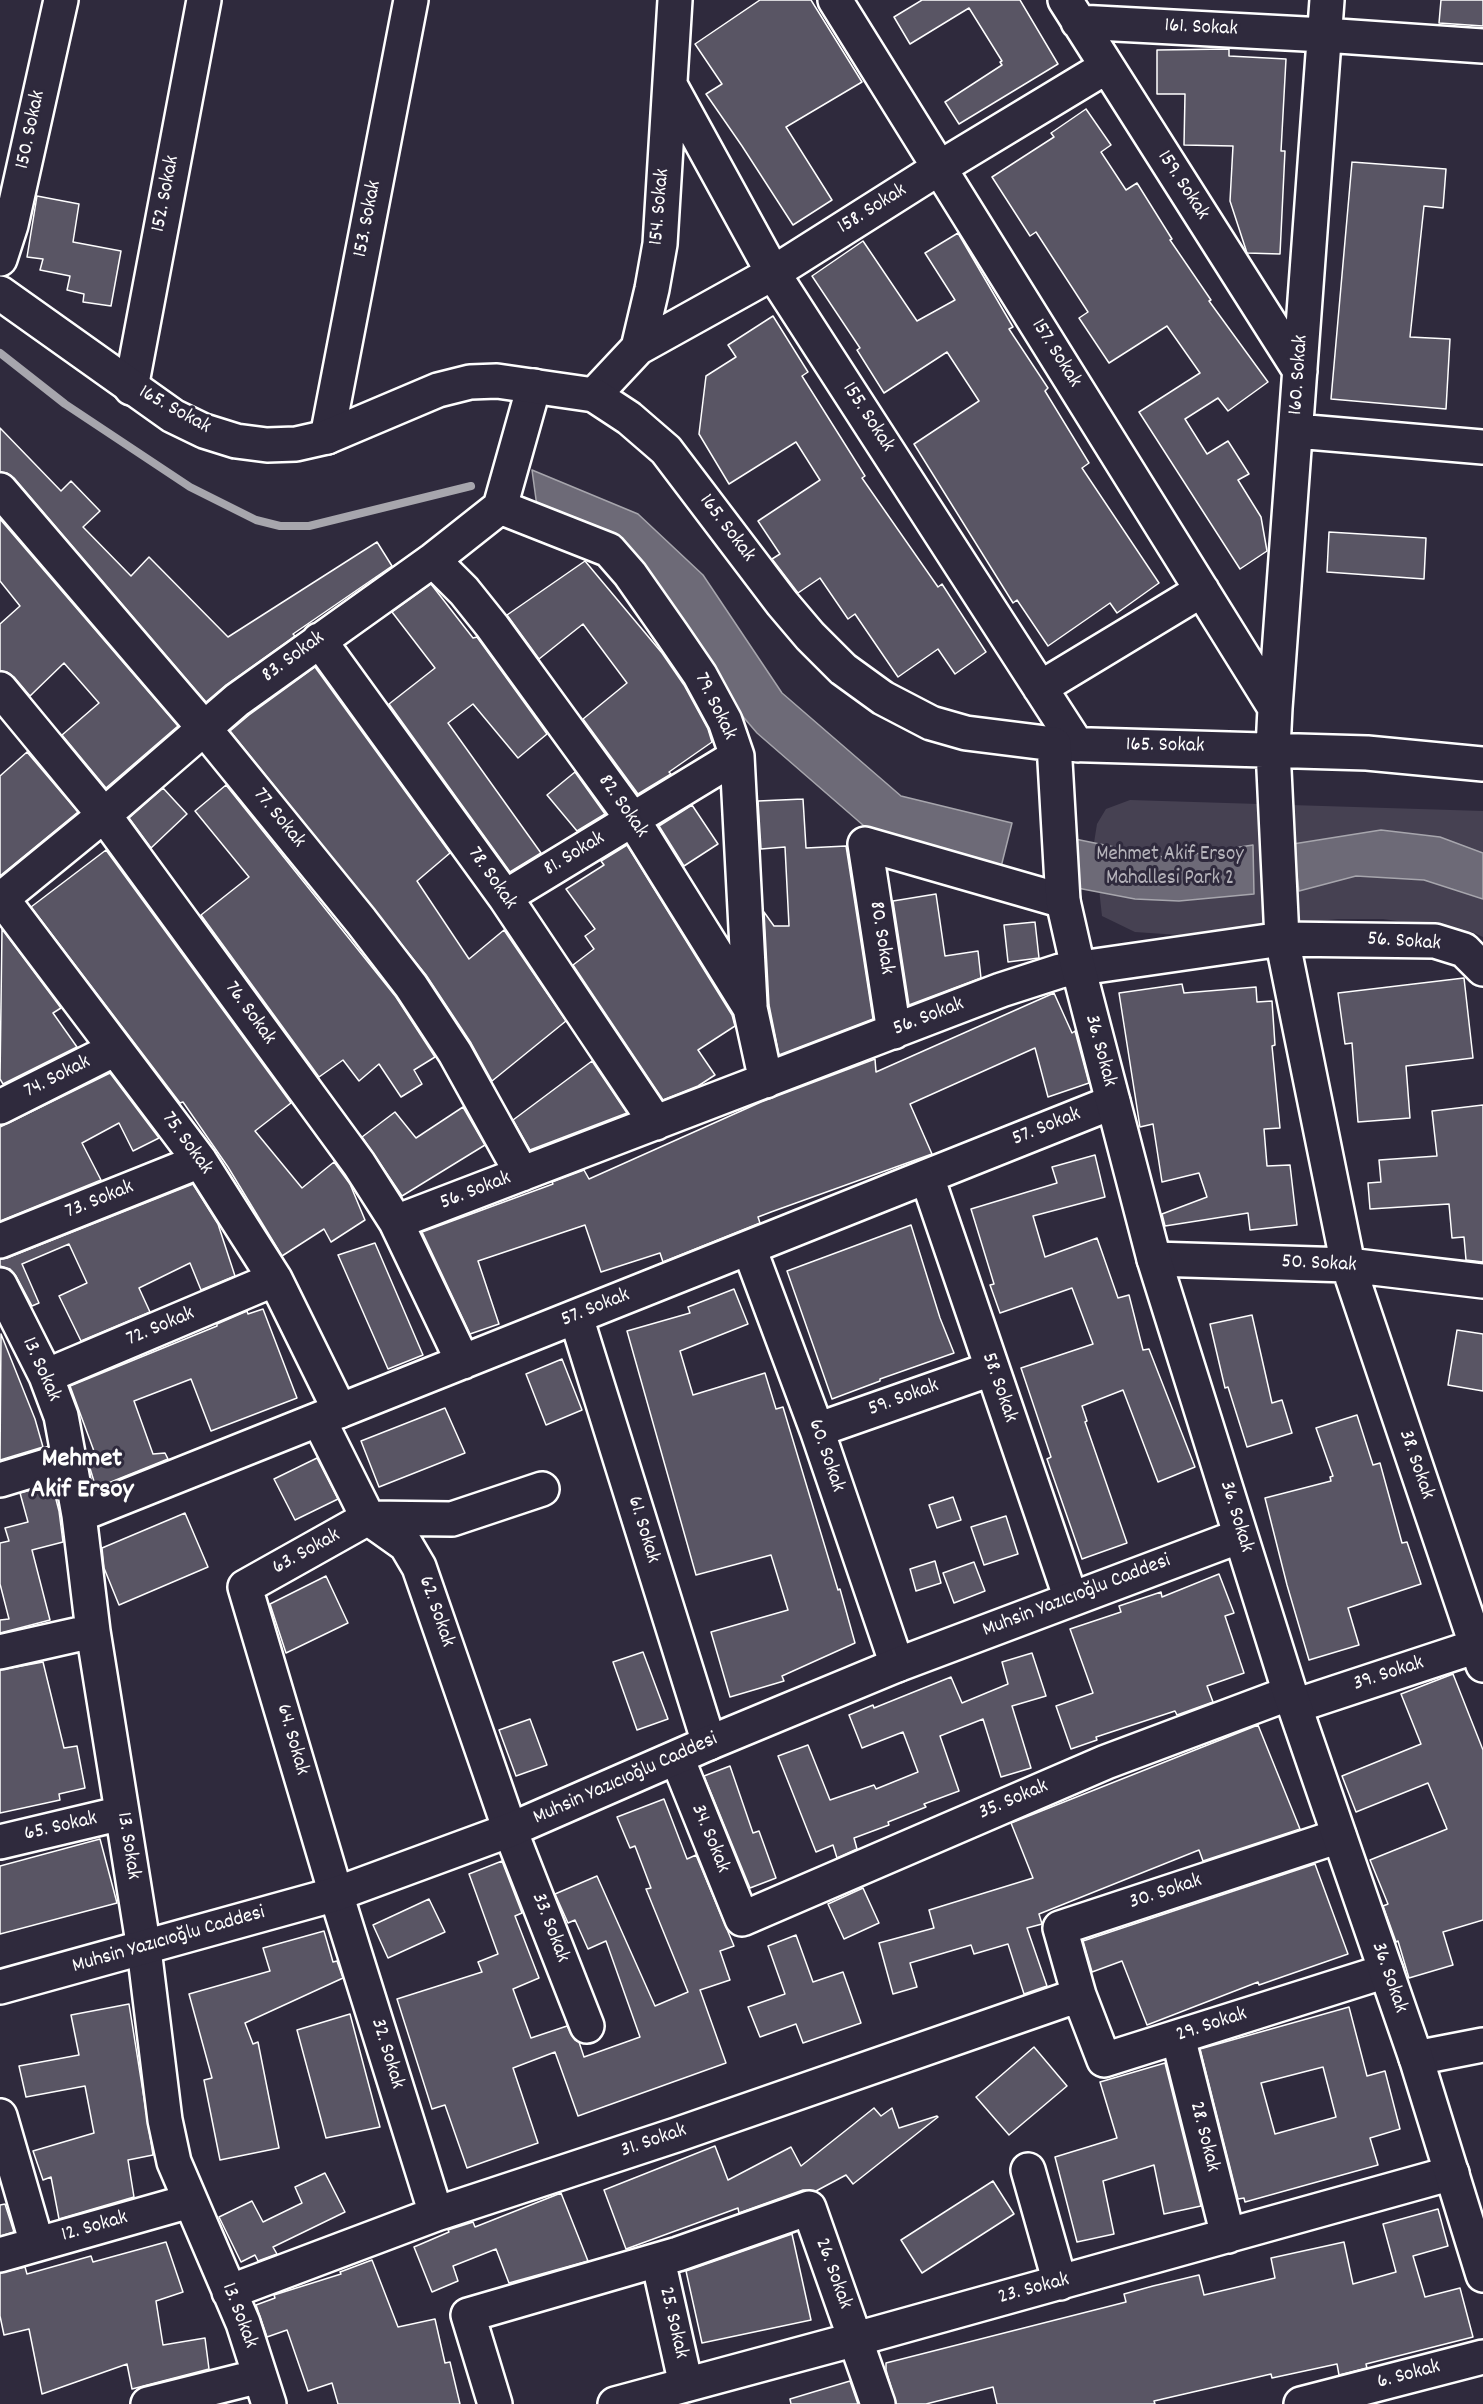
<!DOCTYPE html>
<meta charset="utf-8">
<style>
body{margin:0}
canvas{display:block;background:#2f2a3d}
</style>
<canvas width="1483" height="2404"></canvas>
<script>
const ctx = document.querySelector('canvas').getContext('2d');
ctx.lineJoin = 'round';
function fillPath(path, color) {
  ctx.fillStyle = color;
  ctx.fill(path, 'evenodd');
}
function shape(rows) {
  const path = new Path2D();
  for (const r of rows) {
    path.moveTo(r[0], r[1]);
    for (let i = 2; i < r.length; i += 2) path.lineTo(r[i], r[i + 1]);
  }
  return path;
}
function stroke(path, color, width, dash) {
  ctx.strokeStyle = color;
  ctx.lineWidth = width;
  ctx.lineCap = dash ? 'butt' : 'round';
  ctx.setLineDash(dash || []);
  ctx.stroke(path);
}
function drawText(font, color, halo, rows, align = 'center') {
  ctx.font = font + ' Dekko,sans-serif';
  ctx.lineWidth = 6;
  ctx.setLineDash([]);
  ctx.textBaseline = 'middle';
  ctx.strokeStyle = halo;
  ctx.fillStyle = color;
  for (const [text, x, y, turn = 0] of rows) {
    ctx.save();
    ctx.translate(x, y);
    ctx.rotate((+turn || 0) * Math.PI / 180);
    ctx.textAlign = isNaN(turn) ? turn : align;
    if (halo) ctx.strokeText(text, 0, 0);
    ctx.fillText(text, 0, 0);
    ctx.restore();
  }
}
const green = shape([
 [1130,800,1483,811,1483,937,1472,932,1383,919,1338,919,1180,935,1135,932,1102,916,1094,843,1097,824,1106,809]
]);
const water = shape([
 [532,470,638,514,703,575,782,693,901,796,1012,823,1000,871,879,839,757,733,727,698,680,625,538,514,532,470],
 [1381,830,1440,837,1483,853,1483,899,1424,880,1356,876,1299,891,1293,844,1381,830],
 [1075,839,1168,858,1253,845,1254,894,1179,901,1135,899,1072,887,1075,839]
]);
const stream = shape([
 [0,353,65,404,190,487,256,520,280,526,309,526,471,486]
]);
const building = shape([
 [760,0,811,0,862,82,786,127,832,200,793,225,742,146,706,94,722,84,695,44,760,0],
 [922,0,1020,0,1058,64,959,124,945,102,1002,65,1000,62,1002,61,969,8,910,44,894,17,922,0],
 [1441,0,1483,0,1483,26,1439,23,1441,0],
 [1229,49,1229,56,1286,59,1281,151,1285,151,1280,254,1247,253,1230,201,1233,146,1184,145,1185,94,1157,94,1157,50,1229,49],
 [1086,109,1111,145,1101,152,1126,190,1137,183,1172,239,1170,240,1211,300,1209,301,1268,382,1228,411,1218,398,1185,419,1207,454,1228,441,1249,474,1238,480,1261,517,1267,551,1240,569,1139,412,1200,373,1167,326,1109,363,1079,318,1088,312,1036,232,1030,236,992,177,1054,137,1051,133,1086,109],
 [1352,162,1446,169,1443,208,1424,206,1410,337,1450,339,1446,409,1331,399,1352,162],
 [37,196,79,204,73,242,121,251,111,306,83,302,84,294,67,290,70,276,40,270,43,259,27,257,37,196],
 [958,233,1013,327,1009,329,1048,388,1045,391,1089,463,1082,468,1159,583,1117,613,1110,603,1048,646,1017,600,1013,603,914,444,979,401,947,352,884,393,857,350,860,348,812,276,863,241,917,321,955,300,925,253,958,233],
 [773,316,808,372,802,376,865,476,862,478,938,587,942,584,986,652,955,674,938,649,898,677,855,614,848,619,820,578,798,593,772,559,780,554,758,521,820,480,796,442,729,484,699,434,706,376,736,357,728,345,773,316],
 [0,428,61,491,71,481,100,511,83,527,131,576,149,557,228,637,377,542,392,566,293,634,295,636,226,685,206,702,14,478,7,473,0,472,0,428],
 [0,519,178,726,106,788,62,735,99,703,64,663,30,696,14,677,7,672,0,671,0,624,20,606,0,581,0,519],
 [1329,532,1426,538,1424,579,1327,572,1329,532],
 [585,561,662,653,684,685,708,729,712,742,669,772,671,774,638,794,583,719,627,683,583,624,539,659,507,615,585,561],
 [431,584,473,638,477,637,547,734,518,758,473,704,448,723,541,853,510,872,389,704,435,668,392,612,431,584],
 [315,667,450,853,417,881,469,959,504,930,566,1021,492,1081,471,1043,426,975,230,731,249,715,315,667],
 [27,752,78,812,0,876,0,776,27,752],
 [575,772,605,814,577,831,547,795,575,772],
 [226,785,396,997,435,1057,414,1070,422,1084,401,1097,379,1064,359,1081,343,1060,319,1077,201,915,249,877,195,811,226,785],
 [163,788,187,814,151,848,129,818,163,788],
 [803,799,806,848,846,846,873,1019,779,1055,769,1005,764,912,774,926,789,926,785,847,761,849,758,801,803,799],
 [692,805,718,844,684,866,659,826,692,805],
 [627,845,732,1015,735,1026,698,1050,715,1075,698,1086,663,1100,573,965,594,949,585,936,595,929,566,889,604,865,601,861,627,845],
 [106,850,291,1103,255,1131,302,1188,334,1162,350,1184,365,1220,331,1242,324,1229,282,1256,228,1167,183,1102,180,1103,31,907,106,850],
 [936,894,945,956,978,951,981,978,909,1005,893,901,936,894],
 [1035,922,1039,958,1008,962,1004,925,1035,922],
 [2,929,61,1008,53,1013,77,1047,3,1084,0,1079,2,929],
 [1464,978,1473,1058,1406,1066,1410,1118,1358,1122,1352,1043,1345,1044,1338,993,1464,978],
 [1182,984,1184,993,1256,987,1257,1002,1272,1001,1275,1045,1272,1046,1280,1128,1264,1129,1267,1166,1290,1165,1297,1225,1250,1230,1248,1213,1165,1226,1162,1214,1207,1197,1199,1173,1162,1182,1153,1124,1140,1127,1119,993,1182,984],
 [1054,993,1072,1033,1075,1031,1089,1083,1048,1097,1035,1048,910,1104,932,1154,771,1212,758,1217,760,1223,663,1262,660,1253,601,1272,585,1225,478,1261,499,1324,470,1334,422,1232,553,1184,552,1182,584,1170,589,1179,761,1102,875,1059,876,1072,1054,993],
 [592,1061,627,1113,530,1150,513,1120,592,1061],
 [110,1073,159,1138,133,1151,119,1123,82,1143,101,1180,0,1221,0,1127,110,1073],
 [1483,1105,1483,1262,1466,1260,1464,1237,1452,1238,1449,1204,1370,1209,1368,1183,1381,1182,1379,1160,1437,1156,1432,1111,1483,1105],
 [463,1107,485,1145,402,1196,362,1137,395,1112,416,1138,463,1107],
 [1095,1155,1105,1197,1033,1216,1045,1257,1097,1238,1118,1298,1129,1295,1143,1350,1149,1349,1195,1467,1158,1482,1123,1390,1082,1406,1087,1421,1085,1422,1127,1543,1082,1559,1047,1459,1051,1457,1021,1368,1093,1344,1072,1288,1000,1313,990,1285,994,1284,971,1209,1057,1183,1052,1167,1095,1155],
 [193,1184,218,1224,235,1276,201,1290,190,1263,139,1288,150,1312,81,1341,59,1296,87,1283,69,1244,22,1264,39,1303,32,1306,16,1276,10,1269,0,1266,0,1259,7,1258,193,1184],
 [911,1225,940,1318,954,1353,880,1379,880,1381,832,1399,787,1271,911,1225],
 [375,1243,423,1355,388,1369,338,1255,375,1243],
 [734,1289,748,1324,680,1351,693,1395,765,1373,776,1409,783,1407,838,1590,840,1589,855,1643,782,1676,784,1681,730,1697,711,1632,788,1610,771,1555,696,1575,627,1331,690,1313,688,1307,734,1289],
 [263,1309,297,1398,211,1431,191,1379,134,1401,153,1454,165,1453,168,1459,96,1488,89,1465,98,1462,70,1386,217,1326,217,1324,247,1311,248,1314,263,1309],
 [1252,1315,1272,1403,1282,1400,1292,1433,1247,1447,1228,1387,1225,1388,1210,1324,1252,1315],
 [1457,1330,1483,1334,1483,1391,1448,1385,1457,1330],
 [1,1334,35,1419,43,1447,0,1460,1,1334],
 [562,1359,582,1410,546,1425,526,1374,562,1359],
 [445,1408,465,1453,379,1487,361,1441,445,1408],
 [1357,1415,1373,1465,1380,1463,1402,1543,1407,1542,1421,1584,1348,1608,1359,1645,1309,1660,1287,1585,1265,1498,1331,1481,1330,1477,1333,1476,1316,1428,1357,1415],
 [317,1458,338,1499,295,1520,274,1479,317,1458],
 [52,1484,59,1511,63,1542,32,1550,50,1620,0,1633,0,1620,9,1619,0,1584,0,1543,9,1541,5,1528,28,1522,20,1493,52,1484],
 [953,1497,961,1520,937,1528,929,1505,953,1497],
 [185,1513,208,1567,119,1605,104,1568,102,1548,185,1513],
 [1006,1516,1018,1554,984,1565,971,1527,1006,1516],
 [935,1561,941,1583,916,1591,910,1569,935,1561],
 [974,1562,985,1591,954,1603,943,1573,974,1562],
 [1219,1574,1234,1613,1225,1616,1244,1673,1207,1686,1213,1702,1177,1715,1175,1711,1096,1737,1097,1740,1071,1749,1056,1706,1093,1693,1070,1629,1121,1612,1119,1606,1161,1592,1162,1597,1219,1574],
 [326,1576,348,1623,286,1653,270,1604,326,1576],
 [643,1652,668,1719,637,1730,613,1662,643,1652],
 [1032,1653,1046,1696,1012,1706,1031,1768,1001,1777,983,1719,940,1736,959,1791,924,1804,926,1807,888,1822,889,1825,854,1838,857,1849,837,1858,833,1845,816,1852,778,1756,808,1745,830,1800,874,1785,876,1789,918,1772,903,1732,862,1748,849,1715,873,1705,874,1708,951,1677,962,1703,1008,1684,1002,1662,1032,1653],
 [43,1662,64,1748,77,1746,85,1788,59,1794,60,1800,0,1813,0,1670,43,1662],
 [1453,1674,1483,1750,1483,1920,1443,1932,1453,1965,1409,1978,1398,1941,1396,1942,1383,1906,1388,1904,1370,1860,1447,1829,1428,1783,1356,1812,1342,1776,1421,1744,1401,1694,1453,1674],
 [530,1719,547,1765,516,1776,499,1730,530,1719],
 [1258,1725,1300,1829,1203,1861,1199,1850,1039,1914,1042,1924,1027,1928,1047,1986,1024,1994,1008,1944,974,1954,971,1945,910,1963,917,1987,893,1994,879,1943,934,1928,929,1910,1033,1878,1011,1823,1258,1725],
 [730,1766,753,1833,759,1831,776,1878,750,1888,704,1776,730,1766],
 [664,1799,687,1859,696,1855,734,1946,720,1951,730,1980,700,1990,726,2063,578,2116,555,2052,513,2068,538,2143,467,2168,445,2105,432,2109,397,1999,482,1972,478,1962,498,1954,469,1874,502,1861,522,1913,515,1916,539,1978,513,1989,531,2038,567,2026,575,2040,579,2042,584,2057,640,2037,606,1941,588,1949,575,1920,568,1923,555,1894,597,1876,655,2006,688,1992,646,1889,651,1888,635,1846,630,1848,617,1817,664,1799],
 [100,1839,117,1903,0,1934,0,1866,100,1839],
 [1315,1864,1348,1954,1259,1985,1258,1982,1147,2025,1122,1961,1092,1972,1083,1941,1315,1864],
 [863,1888,879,1923,844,1939,828,1904,863,1888],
 [429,1899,445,1932,388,1958,373,1925,429,1899],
 [324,1931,333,1962,337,1961,343,1978,245,2023,253,2044,258,2042,279,2148,220,2160,204,2080,212,2078,189,1994,270,1971,263,1948,324,1931],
 [796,1935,813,1982,843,1972,861,2023,803,2043,796,2024,760,2037,748,2007,785,1994,768,1946,796,1935],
 [129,2004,153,2155,128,2160,134,2197,59,2219,51,2177,43,2180,33,2151,94,2133,85,2086,26,2097,19,2066,79,2055,71,2015,129,2004],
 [1349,2007,1367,2076,1385,2071,1400,2129,1370,2138,1378,2165,1245,2202,1244,2198,1238,2199,1200,2049,1349,2007],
 [1323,2067,1336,2117,1275,2134,1261,2083,1323,2067],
 [350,2014,380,2127,326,2138,297,2030,350,2014],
 [1034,2047,1067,2086,1009,2135,976,2097,1034,2047],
 [1165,2063,1201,2206,1164,2214,1154,2165,1103,2181,1114,2234,1077,2242,1055,2157,1117,2138,1100,2082,1165,2063],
 [874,2108,881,2116,892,2108,899,2128,937,2116,938,2117,853,2184,846,2175,816,2191,803,2190,739,2213,738,2208,626,2249,604,2190,715,2146,728,2180,791,2147,801,2166,874,2108],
 [325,2173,345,2212,273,2247,277,2254,258,2261,255,2255,241,2262,219,2217,252,2201,263,2222,302,2203,295,2187,325,2173],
 [993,2181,1014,2214,922,2273,901,2240,993,2181],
 [561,2193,588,2261,509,2283,496,2249,453,2266,458,2281,432,2292,414,2247,449,2232,448,2230,473,2222,475,2227,561,2193],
 [5,2204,14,2232,0,2236,0,2205,5,2204],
 [1438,2209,1448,2246,1413,2256,1425,2297,1460,2288,1473,2337,1366,2364,1367,2368,1339,2375,1337,2364,1272,2378,1271,2374,1154,2401,1155,2404,997,2404,993,2387,926,2404,896,2404,886,2370,886,2363,1126,2302,1124,2294,1153,2286,1199,2275,1204,2295,1275,2278,1271,2258,1344,2242,1353,2284,1396,2272,1383,2224,1438,2209],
 [792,2234,811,2320,702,2343,686,2271,792,2234],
 [166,2242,183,2292,156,2301,163,2345,205,2338,209,2369,132,2389,127,2364,42,2394,29,2329,4,2335,0,2316,0,2273,25,2267,27,2274,91,2256,93,2262,166,2242],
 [372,2260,398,2327,435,2319,445,2363,450,2362,460,2404,338,2404,332,2383,308,2391,287,2330,267,2337,256,2305,275,2298,274,2295,341,2274,340,2272,372,2260],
 [850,2381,858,2404,791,2404,790,2399,850,2381]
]);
const minor = shape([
 [835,0,1275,708],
 [1065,0,1300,371],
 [1327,0,1275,708,1273,749,1282,939,1348,1265,1483,1665],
 [1078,22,1324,35,1483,46],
 [670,85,773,273,1077,745],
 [0,259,11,225,61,0],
 [638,348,773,273,939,168,1106,67],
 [131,388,204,0],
 [594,395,638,348,652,289,660,244,675,0],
 [1296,431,1483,447],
 [327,437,411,0],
 [0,490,204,728,361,921,411,986,455,1053,522,1174],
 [500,507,609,550,630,574,672,634,700,675,725,721,737,756,750,1005],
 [433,560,464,591,492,626,633,820,750,1008,766,1081],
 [319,640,505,897,656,1123],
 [1040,688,1202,590],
 [0,689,104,815,359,1164,396,1222,463,1362],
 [1056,744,1367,753,1483,764],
 [0,896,200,1161,275,1279,340,1411],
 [505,897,737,756],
 [0,900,104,815,237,700,433,560,500,507,534,386],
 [894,1032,865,844,1063,901],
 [0,1107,115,1049],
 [927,1177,1071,1599],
 [396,1222,1001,990,1060,971,1282,939,1435,941,1464,950,1483,969],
 [0,1241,200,1161],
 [749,1248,817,1430,897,1665],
 [1154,1259,1348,1265,1483,1281],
 [0,1285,46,1376,61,1416,69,1459,79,1515,93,1631,144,1949,165,2120,174,2162,243,2323,269,2404],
 [576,1317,709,1743],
 [46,1376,275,1279],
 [319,1420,368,1518,406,1545,419,1567,510,1830,587,2026],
 [817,1430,991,1369],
 [0,1480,69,1459],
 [79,1515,1113,1102],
 [0,1652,93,1631],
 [1295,1706,1483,1644],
 [677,1758,742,1919,1106,1762,1290,1693],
 [1339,1836,1060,1928,1079,1995,1104,2060,1386,1971],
 [0,1842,122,1813],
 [1178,2037,1228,2236],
 [1416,2058,1483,2045],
 [0,2116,37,2244],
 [1028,2170,1060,2283],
 [436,2214,336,1894,245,1587,368,1518,452,1519,542,1489],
 [0,2255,190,2201],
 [658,2260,686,2385],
 [229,2292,436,2214,676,2135,1079,1995],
 [148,2404,260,2376],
 [495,2404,468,2315,678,2254,809,2208,878,2404],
 [615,2404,856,2339,1452,2173],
 [1301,2404,1483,2357]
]);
const major = shape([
 [0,293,173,416,204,431,236,441,267,445,296,444,327,437,438,390,470,382,497,381,594,395,629,418,666,450,782,603,810,636,843,669,883,698,931,723,966,733,1054,744,1063,901,1078,967,1154,1259,1290,1693,1416,2058,1483,2275],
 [0,1987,336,1894,510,1830,709,1743,897,1665,1240,1536]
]);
const streetNames = [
 ["161. Sokak",1201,29,3],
 ["150. Sokak",32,130,-78],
 ["159. Sokak",1182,186,57],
 ["152. Sokak",167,194,-79],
 ["154. Sokak",661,207,-85],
 ["158. Sokak",873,210,-32],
 ["153. Sokak",369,219,-79],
 ["157. Sokak",1055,354,58],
 ["160. Sokak",1300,375,-86],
 ["165. Sokak",174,411,29],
 ["155. Sokak",867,418,57],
 ["165. Sokak",726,529,53],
 ["83. Sokak",294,658,-36],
 ["79. Sokak",714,707,64],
 ["165. Sokak",1165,747,1],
 ["82. Sokak",622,807,55],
 ["77. Sokak",278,819,51],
 ["81. Sokak",575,855,-31],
 ["78. Sokak",491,879,55],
 ["80. Sokak",880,938,81],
 ["56. Sokak",1404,943,4],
 ["76. Sokak",249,1014,54],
 ["56. Sokak",929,1018,-21],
 ["36. Sokak",1099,1051,75],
 ["74. Sokak",58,1078,-27],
 ["57. Sokak",1047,1128,-22],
 ["75. Sokak",186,1144,54],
 ["56. Sokak",476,1192,-21],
 ["73. Sokak",100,1201,-22],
 ["50. Sokak",1319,1265,3],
 ["57. Sokak",596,1309,-22],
 ["72. Sokak",161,1328,-23],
 ["13. Sokak",40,1370,66],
 ["58. Sokak",998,1388,71],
 ["59. Sokak",904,1399,-20],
 ["60. Sokak",825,1456,71],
 ["38. Sokak",1415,1465,71],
 ["36. Sokak",1235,1517,73],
 ["61. Sokak",642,1530,73],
 ["63. Sokak",307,1553,-29],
 ["Muhsin Yazıcıoğlu Caddesi",1077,1597,-21],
 ["62. Sokak",435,1612,71],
 ["39. Sokak",1389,1675,-18],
 ["64. Sokak",291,1740,74],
 ["Muhsin Yazıcıoğlu Caddesi",626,1780,-24],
 ["35. Sokak",1014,1801,-23],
 ["65. Sokak",61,1828,-13],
 ["34. Sokak",709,1839,68],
 ["13. Sokak",127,1846,81],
 ["30. Sokak",1166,1893,-18],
 ["33. Sokak",549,1928,69],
 ["Muhsin Yazıcıoğlu Caddesi",169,1941,-16],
 ["36. Sokak",1388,1978,71],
 ["29. Sokak",1212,2026,-18],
 ["32. Sokak",386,2054,73],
 ["28. Sokak",1203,2137,76],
 ["31. Sokak",654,2142,-19],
 ["12. Sokak",95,2228,-16],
 ["26. Sokak",832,2274,70],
 ["23. Sokak",1034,2290,-15],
 ["13. Sokak",238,2316,69],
 ["25. Sokak",672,2323,77],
 ["6. Sokak",1409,2376,-15]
];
const parkNames = [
 ["Mehmet Akif Ersoy",1170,856],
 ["Mahallesi Park 2",1170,880]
];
const districtNames = [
 ["Mehmet",82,1461],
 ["Akif Ersoy",82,1492]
];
fillPath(green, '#464152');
fillPath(water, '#6d6a77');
stroke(water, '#a7a6ad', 1.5);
stroke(stream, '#a7a6ad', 8);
fillPath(building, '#595564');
stroke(building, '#fff', 1.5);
stroke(minor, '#fff', 38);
stroke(major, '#fff', 38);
stroke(minor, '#2f2a3d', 33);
stroke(major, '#2f2a3d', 33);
drawText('21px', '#fff', '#2f2a3d', streetNames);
drawText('21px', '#b5b3ba', '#2f2a3d', parkNames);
drawText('bold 27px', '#fff', '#2f2a3d', districtNames);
</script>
